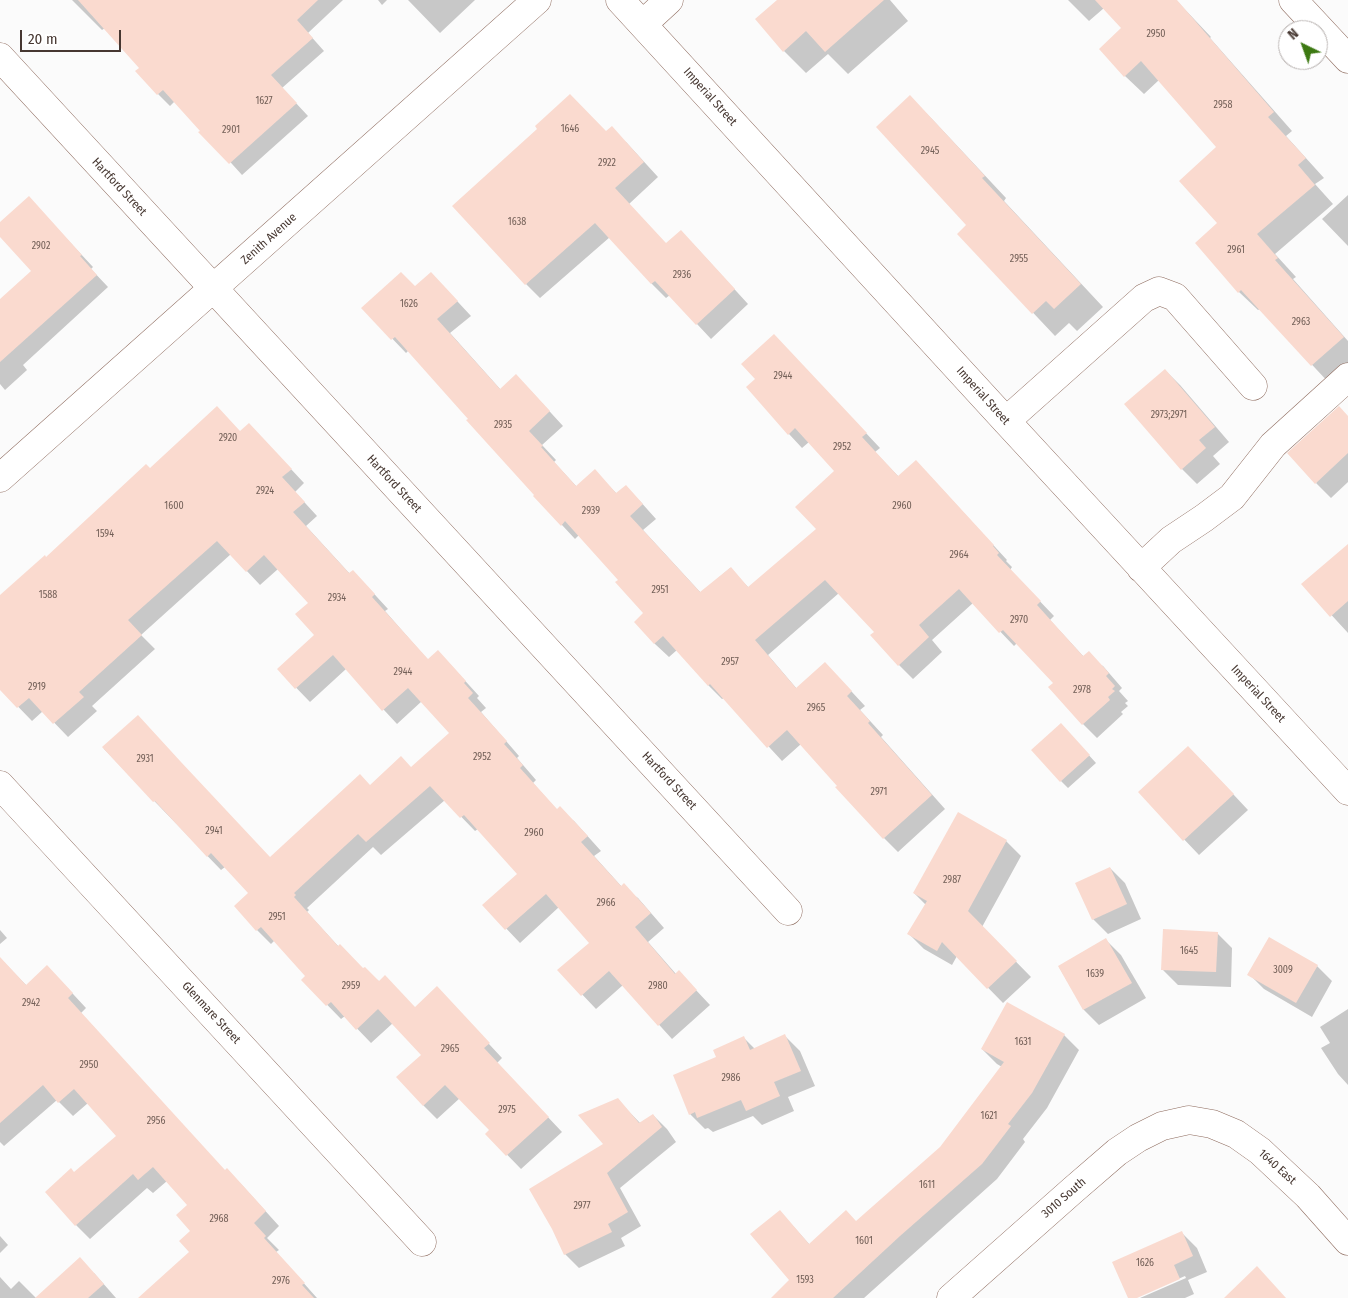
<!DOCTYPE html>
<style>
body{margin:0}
#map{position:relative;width:1348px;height:1298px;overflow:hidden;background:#fbfbfb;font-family:"Fira Sans Condensed",sans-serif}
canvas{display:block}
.north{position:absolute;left:1278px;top:20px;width:50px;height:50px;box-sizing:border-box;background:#fff;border:1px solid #b5afad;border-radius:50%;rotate:318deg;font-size:14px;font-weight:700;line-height:20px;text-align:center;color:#463731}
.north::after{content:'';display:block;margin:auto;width:18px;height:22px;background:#3d7912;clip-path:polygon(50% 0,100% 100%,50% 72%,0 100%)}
.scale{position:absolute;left:20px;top:30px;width:101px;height:22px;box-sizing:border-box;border:2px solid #463731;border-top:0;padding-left:6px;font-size:15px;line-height:18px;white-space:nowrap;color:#463731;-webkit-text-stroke:4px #fff;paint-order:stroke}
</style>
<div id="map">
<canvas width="1348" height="1298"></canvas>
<div class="north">N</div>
<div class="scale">20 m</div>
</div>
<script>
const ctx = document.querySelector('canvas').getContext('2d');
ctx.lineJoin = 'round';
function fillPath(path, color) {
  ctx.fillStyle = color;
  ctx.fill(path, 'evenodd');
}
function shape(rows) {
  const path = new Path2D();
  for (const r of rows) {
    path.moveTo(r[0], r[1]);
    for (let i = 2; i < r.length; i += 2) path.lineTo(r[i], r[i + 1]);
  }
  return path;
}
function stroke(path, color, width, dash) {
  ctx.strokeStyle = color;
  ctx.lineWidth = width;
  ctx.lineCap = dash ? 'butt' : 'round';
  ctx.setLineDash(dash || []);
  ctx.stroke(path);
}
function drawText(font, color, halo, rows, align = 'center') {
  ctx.font = font + ' "Fira Sans Condensed",sans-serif';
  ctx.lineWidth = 5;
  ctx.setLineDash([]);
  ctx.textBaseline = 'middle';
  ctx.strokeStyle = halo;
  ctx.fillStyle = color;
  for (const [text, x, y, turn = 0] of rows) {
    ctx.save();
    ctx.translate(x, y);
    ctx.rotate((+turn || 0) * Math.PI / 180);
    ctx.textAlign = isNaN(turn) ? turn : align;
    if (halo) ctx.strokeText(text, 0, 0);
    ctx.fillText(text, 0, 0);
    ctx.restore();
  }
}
const shadow = shape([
 [72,0,343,0,308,33,324,51,282,88,308,116,242,175,175,101,170,106,158,94,140,68,105,28,102,30],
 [378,0,387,0,382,5],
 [408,0,475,0,440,33],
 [779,0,890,0,908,21,848,74,828,54,806,73,784,51],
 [1068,0,1176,0,1211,37,1210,38,1292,131,1286,136,1324,178,1315,184,1333,204,1275,254,1296,277,1293,279,1348,341,1348,368,1330,384,1260,309,1258,310,1239,292,1196,243,1219,223,1218,148,1159,80,1144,94,1125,76,1123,28,1104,8,1089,21],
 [910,97,932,119,1006,198,1004,201,1103,307,1077,331,1069,323,1055,336,959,234,968,225],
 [606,133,626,142,658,177,629,204,666,244,695,246,748,304,711,339,670,295,666,298,652,284,610,237,540,298,526,284],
 [1348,195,1348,246,1322,219],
 [40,210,93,267,91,269,108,287,23,365,27,370,5,390,0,384,0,301,32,271,0,235,0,223],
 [415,288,445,288,471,316,450,333,501,390,530,390,563,426,542,445,556,460,554,462,577,487,595,471,617,494,639,500,656,519,643,530,701,593,730,568,749,588,817,529,836,471,809,442,802,448,789,434,788,350,880,448,875,452,899,477,929,475,1007,560,1006,561,1012,567,1010,570,1054,616,1050,620,1084,657,1103,666,1122,688,1119,691,1128,701,1125,703,1128,706,1121,712,1123,714,1097,738,1083,724,1054,683,1017,643,1014,646,973,603,932,640,942,652,913,679,899,665,875,632,839,593,768,655,797,689,825,663,865,706,860,710,883,735,881,737,945,809,898,852,884,838,801,744,782,761,724,698,722,699,709,686,677,650,669,657,655,644,636,622,645,613,619,580,579,535,575,539,562,525,409,350,406,353,363,308],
 [1165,370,1180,385,1229,442,1213,456,1220,464,1197,484,1182,469],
 [1348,417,1348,482,1331,498,1316,483],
 [240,432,262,438,304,483,295,492,317,516,306,526,350,574,366,585,388,609,385,611,428,660,438,651,479,696,477,698,486,708,481,712,519,756,517,758,536,780,533,783,557,810,574,821,601,851,594,856,622,887,638,898,664,928,648,942,676,974,679,972,710,1005,672,1039,623,985,596,1009,559,970,591,943,559,907,520,943,484,905,519,874,478,829,475,831,445,800,381,855,373,847,307,908,309,910,307,912,339,947,364,970,415,1008,450,1002,502,1058,497,1063,562,1132,521,1169,487,1134,491,1130,460,1098,437,1119,423,1105,422,1055,393,1023,371,1043,345,1016,341,1019,303,980,307,976,275,940,271,944,257,930,250,893,225,867,221,870,103,748,271,859,370,786,412,768,451,733,422,701,397,724,346,669,310,702,278,669,316,635,310,603,278,569,260,585,231,554,141,635,155,649,92,706,97,711,68,737,43,711,32,721,0,688,0,597,150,469],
 [1348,545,1348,633,1303,584],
 [1068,732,1096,763,1068,788,1061,781],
 [1203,762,1248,810,1199,855,1139,792],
 [1006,841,1021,856,982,927,1031,977,1003,1003,957,956,952,965,924,949,909,934,926,905,914,893],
 [1110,868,1125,883,1141,919,1108,934,1093,919],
 [0,930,7,938,0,944],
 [1217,933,1232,948,1231,987,1178,985,1163,970],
 [1106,940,1121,955,1146,998,1099,1025,1084,1010,1059,967],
 [0,958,27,986,61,981,86,1008,81,1013,225,1172,241,1184,279,1226,267,1238,279,1250,276,1252,317,1298,141,1298,190,1252,192,1231,189,1205,167,1181,153,1193,147,1188,90,1239,76,1225,46,1192,75,1174,117,1136,88,1103,73,1116,57,1100,4,1146,0,1142],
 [1317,966,1332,981,1312,1017,1264,989,1249,974],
 [1348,1009,1348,1085,1338,1074,1321,1048,1330,1043,1320,1027],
 [1064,1035,1079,1050,1047,1108,1023,1139,1025,1142,997,1179,864,1298,773,1298,791,1281,780,1212,794,1227,810,1245,856,1222,941,1148,1002,1067,997,1064,982,1049],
 [785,1036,800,1051,815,1086,788,1097,794,1111,762,1125,753,1116,713,1132,708,1128,705,1129,690,1114,718,1057,744,1038,755,1049],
 [618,1100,640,1123,653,1115,667,1129,676,1142,620,1188,641,1226,621,1238,625,1246,579,1268,565,1254,605,1145],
 [1182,1233,1197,1248,1207,1272,1188,1280,1194,1294,1185,1298,1140,1298,1186,1278,1185,1276,1135,1298,1129,1298],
 [0,1236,8,1245,0,1253],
 [94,1273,116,1298,37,1298],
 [0,1277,11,1289,19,1281,36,1298,0,1298]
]);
const building = shape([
 [78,0,318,0,297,20,313,38,271,75,297,103,229,164,198,132,200,131,163,90,157,95,135,71,139,68],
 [777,0,884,0,825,52,806,31,783,52,755,19],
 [1095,0,1177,0,1274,112,1268,117,1306,158,1298,165,1315,185,1257,234,1278,258,1275,260,1344,337,1311,366,1241,290,1238,293,1195,243,1217,223,1179,181,1216,147,1141,61,1124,77,1099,49,1121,28],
 [570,94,606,131,612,126,644,162,615,188,666,243,681,230,735,289,696,325,655,281,651,284,595,223,525,285,452,206,537,129,535,126],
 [910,95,985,176,982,178,1081,284,1054,309,1046,301,1032,314,957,234,966,225,876,127],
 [29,196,82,255,80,256,97,275,0,362,0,299,31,271,0,237,0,222],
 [401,272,415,286,431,272,458,301,437,319,500,389,516,374,550,411,529,431,543,446,541,447,576,486,595,469,616,493,626,485,643,504,630,516,700,592,731,567,748,587,816,529,795,507,834,471,795,428,788,435,746,387,755,379,741,364,774,334,867,433,862,437,898,476,916,460,994,545,993,546,999,553,997,555,1041,601,1037,605,1083,656,1089,651,1109,673,1106,676,1115,686,1112,689,1115,691,1108,697,1110,700,1082,725,1048,687,1053,683,1003,630,999,633,959,589,919,625,929,637,898,666,870,635,874,632,825,580,755,640,796,688,825,662,852,691,847,696,870,721,868,723,932,795,883,839,835,787,837,786,787,730,767,748,710,684,708,686,663,636,654,644,634,622,643,613,615,582,618,580,565,521,561,526,533,496,534,495,466,420,468,419,395,337,391,340,361,308],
 [1165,369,1215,427,1199,440,1206,448,1181,470,1124,404],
 [217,406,240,431,249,423,292,469,282,477,305,502,293,512,349,573,353,570,375,594,372,597,428,659,438,650,466,681,464,683,473,693,468,698,507,741,504,744,523,765,520,768,557,809,560,806,588,836,581,842,621,886,624,883,651,913,635,927,675,974,679,970,697,990,658,1026,609,971,581,996,557,970,589,943,546,894,505,930,482,905,517,874,464,815,460,818,430,786,366,842,358,834,294,893,296,895,294,897,338,946,340,944,363,968,365,967,379,981,385,975,415,1007,437,986,490,1043,484,1048,549,1117,506,1156,485,1134,489,1130,445,1085,423,1106,396,1077,421,1055,378,1009,356,1030,331,1002,326,1006,301,980,305,976,261,927,256,931,234,906,248,893,211,853,207,857,155,801,153,802,102,747,138,715,181,762,270,857,360,774,370,785,401,756,411,767,449,733,408,688,382,711,333,655,295,689,277,669,314,635,295,614,308,603,264,555,246,572,217,541,128,620,142,635,79,692,84,697,53,724,29,698,17,708,0,690,0,595,45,555,46,557,146,464,150,468],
 [1339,406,1348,416,1348,453,1315,484,1287,453],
 [1348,544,1348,601,1330,617,1301,584],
 [1061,723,1090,755,1060,782,1031,750],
 [1188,746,1234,794,1183,841,1138,792],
 [958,812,1007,840,968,911,1017,961,987,989,942,942,937,951,907,934,927,901,913,893],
 [1110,867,1127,904,1092,920,1075,883],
 [1163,929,1218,932,1216,972,1161,970],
 [1269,937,1318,965,1296,1003,1247,975],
 [1106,938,1132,983,1083,1010,1058,966],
 [0,957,26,985,47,965,73,993,68,998,225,1170,227,1168,266,1211,254,1223,266,1236,264,1238,305,1283,302,1285,314,1298,138,1298,189,1252,179,1241,190,1231,176,1215,187,1205,153,1167,138,1180,133,1174,75,1226,45,1192,71,1168,74,1172,116,1136,74,1089,58,1103,43,1085,0,1123],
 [1007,1002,1065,1034,1032,1093,1008,1124,1011,1126,982,1164,900,1236,833,1298,771,1298,789,1280,750,1234,780,1210,809,1244,846,1210,856,1221,940,1147,1004,1062,981,1049],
 [785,1034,801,1071,774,1082,780,1096,746,1111,741,1100,697,1118,695,1112,689,1115,673,1075,716,1057,713,1050,744,1036,750,1050],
 [618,1098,639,1123,653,1114,662,1127,607,1173,628,1212,608,1224,612,1232,564,1255,552,1229,529,1189,603,1144,578,1115],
 [1182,1231,1193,1256,1174,1265,1180,1279,1137,1298,1128,1298,1112,1262],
 [80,1257,104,1284,88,1298,35,1298],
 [1257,1266,1286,1298,1224,1298]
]);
const minor = shape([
 [620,0,1006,421,1348,791],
 [1293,0,1348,59],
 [643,24,669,0],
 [0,57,788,911],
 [1006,421,1144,298,1159,291,1175,297,1253,386],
 [0,478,537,0],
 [1141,568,1171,540,1204,518,1232,497,1273,445,1348,377],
 [0,785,422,1242],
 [951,1298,1073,1190,1117,1152,1138,1138,1162,1126,1189,1120,1212,1124,1236,1134,1260,1151,1308,1196,1348,1241]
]);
const numberNames = [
 ["2950",1156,34],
 ["1627",264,101],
 ["2958",1223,105],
 ["1646",570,129],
 ["2901",231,130],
 ["2945",930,151],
 ["2922",607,163],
 ["1638",517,222],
 ["2902",41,246],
 ["2961",1236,250],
 ["2955",1019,259],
 ["2936",682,275],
 ["1626",409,304],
 ["2963",1301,322],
 ["2944",783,376],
 ["2973;2971",1169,415],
 ["2935",503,425],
 ["2920",228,438],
 ["2952",842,447],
 ["2924",265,491],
 ["1600",174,506],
 ["2960",902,506],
 ["2939",591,511],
 ["1594",105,534],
 ["2964",959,555],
 ["2951",660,590],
 ["1588",48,595],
 ["2934",337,598],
 ["2970",1019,620],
 ["2957",730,662],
 ["2944",403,672],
 ["2919",37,687],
 ["2978",1082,690],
 ["2965",816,708],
 ["2952",482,757],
 ["2931",145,759],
 ["2971",879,792],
 ["2941",214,831],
 ["2960",534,833],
 ["2987",952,880],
 ["2966",606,903],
 ["2951",277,917],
 ["1645",1189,951],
 ["3009",1283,970],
 ["1639",1095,974],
 ["2959",351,986],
 ["2980",658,986],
 ["2942",31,1003],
 ["1631",1023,1042],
 ["2965",450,1049],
 ["2950",89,1065],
 ["2986",731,1078],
 ["2975",507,1110],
 ["1621",989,1116],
 ["2956",156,1121],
 ["1611",927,1185],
 ["2977",582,1206],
 ["2968",219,1219],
 ["1601",864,1241],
 ["1626",1145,1263],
 ["1593",805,1280],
 ["2976",281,1281]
];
const streetNames = [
 ["Imperial Street",710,97,48],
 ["Hartford Street",119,187,47],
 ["Zenith Avenue",269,239,-42],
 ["Imperial Street",983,396,48],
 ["Hartford Street",394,484,47],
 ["Imperial Street",1258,694,47],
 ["Hartford Street",669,781,47],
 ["Glenmare Street",211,1013,47],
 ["1640 East",1277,1167,42],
 ["3010 South",1064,1198,-41]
];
fillPath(shadow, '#0003');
fillPath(building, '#fadacf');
stroke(minor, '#8e6b5e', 29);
stroke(minor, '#fff', 28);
drawText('10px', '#736058', null, numberNames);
drawText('12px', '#463731', '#fff', streetNames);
</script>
